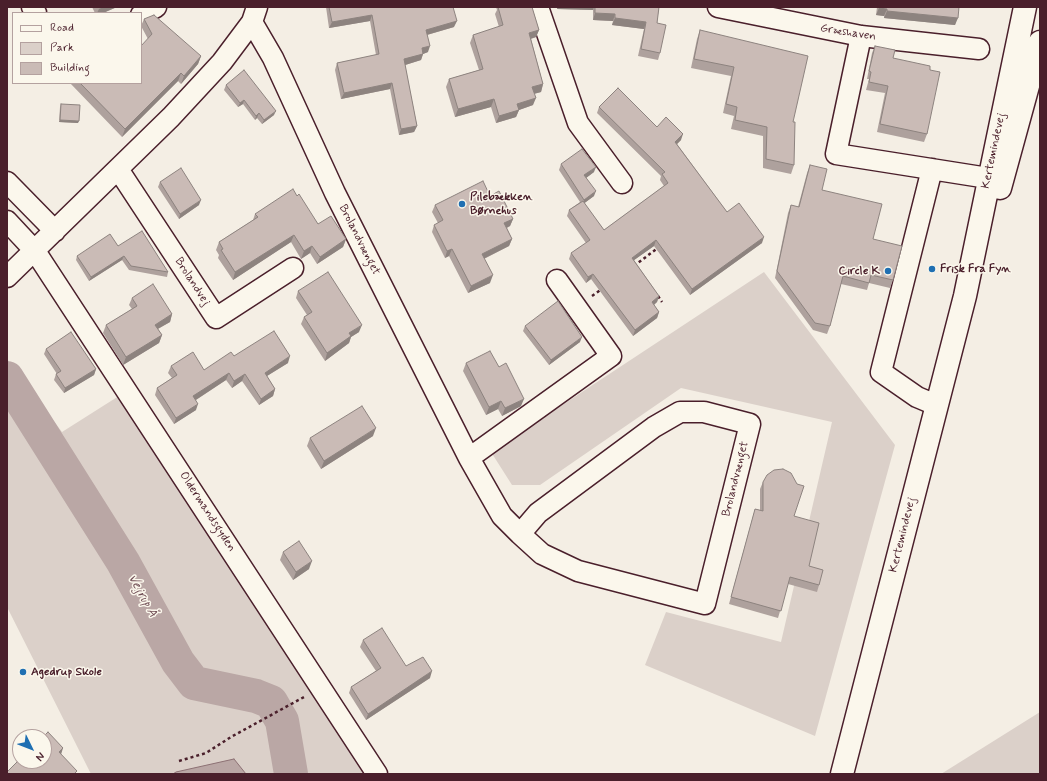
<!DOCTYPE html>
<meta charset="utf-8">
<style>
body{margin:0}
#map{position:relative;width:1047px;height:781px;overflow:hidden;background:#f4eee4;font-family:Mynerve,sans-serif}
canvas{display:block}
.frame{position:absolute;inset:0;border:8px solid #4a1f2b;pointer-events:none}
.legend{position:absolute;left:12px;top:12px;width:130px;height:72px;box-sizing:border-box;background:#fbf7ec;border:1px solid #b4a19f;margin:0;padding:5px 7px;list-style:none;font-size:12px;color:#4a1f2b}
.legend li{display:flex;align-items:center;gap:8px;height:20px}
.legend b{width:20px;border:1px solid #b4a19f}
.north{position:absolute;left:12px;top:729px;width:40px;height:40px;box-sizing:border-box;background:#fbf7ec;border:1px solid #b4a19f;border-radius:50%;rotate:133deg;font-size:11px;font-weight:700;line-height:16px;text-align:center;color:#4a1f2b}
.north::after{content:'';display:block;margin:auto;width:14px;height:18px;background:#1f6fb2;clip-path:polygon(50% 0,100% 100%,50% 72%,0 100%)}
</style>
<div id="map">
<canvas width="1047" height="781"></canvas>
<div class="frame"></div>
<ul class="legend">
<li><b style="height:5px;background:#fbf7ec"></b>Road</li>
<li><b style="height:11px;background:#dbd0c9"></b>Park</li>
<li><b style="height:11px;background:#cabbb6"></b>Building</li>
</ul>
<div class="north">N</div>
</div>
<script>
const ctx = document.querySelector('canvas').getContext('2d');
ctx.lineJoin = 'round';
function fillPath(path, color) {
  ctx.fillStyle = color;
  ctx.fill(path, 'evenodd');
}
function shape(rows) {
  const path = new Path2D();
  for (const r of rows) {
    path.moveTo(r[0], r[1]);
    for (let i = 2; i < r.length; i += 2) path.lineTo(r[i], r[i + 1]);
  }
  return path;
}
function stroke(path, color, width, dash) {
  ctx.strokeStyle = color;
  ctx.lineWidth = width;
  ctx.lineCap = dash ? 'butt' : 'round';
  ctx.setLineDash(dash || []);
  ctx.stroke(path);
}
function drawText(font, color, halo, rows, align = 'center') {
  ctx.font = font + ' Mynerve,sans-serif';
  ctx.lineWidth = 3;
  ctx.setLineDash([]);
  ctx.textBaseline = 'middle';
  ctx.strokeStyle = halo;
  ctx.fillStyle = color;
  for (const [text, x, y, turn = 0] of rows) {
    ctx.save();
    ctx.translate(x, y);
    ctx.rotate((+turn || 0) * Math.PI / 180);
    ctx.textAlign = isNaN(turn) ? turn : align;
    if (halo) ctx.strokeText(text, 0, 0);
    ctx.fillText(text, 0, 0);
    ctx.restore();
  }
}
const green = shape([
 [764,272,895,445,815,736,645,665,666,612,781,642,832,422,681,388,540,485,512,485,491,452],
 [7,359,62,432,122,394,372,774,91,774,7,607],
 [1040,712,1040,774,941,774]
]);
const water = shape([
 [234,759,246,774,173,774,176,772,234,759]
]);
const river = shape([
 [7,378,123,562,178,662,194,683,256,696,271,702,282,721,291,774]
]);
const path = shape([
 [634,266,659,247],
 [592,296,602,289],
 [658,296,662,302],
 [179,761,206,753,231,737,304,697]
]);
const minor = shape([
 [32,7,36,13],
 [538,7,578,123,622,183],
 [718,7,861,36,979,49],
 [141,15,156,7],
 [252,22,273,58,335,193,469,458,502,516,520,534,542,554,578,571,705,604,750,424,704,412,680,412,654,427,538,513,520,534],
 [861,36,836,154,988,178],
 [118,169,216,318,293,268],
 [932,169,881,372,917,397,936,405],
 [7,182,55,231],
 [7,221,35,251,377,774],
 [7,277,171,117,222,62,252,22,257,7],
 [469,458,611,356,557,280]
]);
const major = shape([
 [1000,188,1040,42],
 [842,774,965,296,1025,7]
]);
const wall = shape([
 [92,7,117,7,103,13,95,13],
 [326,7,453,7,454,27,427,35,428,52,423,54,421,60,405,65,417,126,414,132,399,135,390,89,341,99,335,70,337,63,376,55,370,21,329,28],
 [496,7,532,7,539,30,536,37,531,39,543,84,541,92,534,94,533,105,519,110,516,117,496,123,491,107,455,117,446,87,449,79,479,70,470,43,473,35,499,27,495,14,497,10],
 [557,7,659,7,657,23,660,53,658,60,638,56,644,29,612,25,613,21,593,20,593,10,557,9],
 [877,7,959,7,955,25,884,18,884,16,876,15],
 [144,19,201,56,198,64,181,84,178,81,122,137,70,83,141,83,148,39,141,26],
 [700,30,793,122,794,165,791,174,763,168,763,136,731,129,734,116,723,113,731,76,691,68,697,39],
 [875,46,893,58,930,70,927,134,924,142,877,132,885,93,866,90,869,79,867,79,872,53],
 [226,85,274,115,262,124,257,118,255,120,243,104,238,107,224,90],
 [61,104,78,123,59,122,60,107],
 [599,107,657,127,681,140,677,144,727,212,762,243,690,295,654,246,634,260,659,296,657,302,654,305,659,312,657,318,633,336,591,279,586,283,569,259,571,253,586,243,567,216,569,210,580,202,559,170,561,164,594,172,586,178,594,196,584,203,604,230,664,186,660,180,661,176,597,113],
 [810,165,822,190,873,239,893,280,890,288,869,283,867,290,841,284,830,326,827,334,813,330,775,278,788,213,791,205,798,207,807,173],
 [160,182,199,205,179,219,158,187],
 [297,196,318,224,346,239,343,247,317,264,310,253,301,259,291,242,233,280,218,258,219,255,216,250,219,242,253,220,255,214],
 [490,196,513,219,510,226,507,228,512,239,509,246,484,259,490,283,468,293,449,256,445,258,432,232,434,225,438,223,432,212,435,205],
 [118,246,168,272,167,277,129,270,122,260,89,281,76,260,77,256],
 [298,291,359,332,351,337,349,343,325,361,301,324,304,317,307,315,296,298],
 [132,298,172,314,170,322,158,329,162,335,159,343,123,365,103,333,106,325,132,309,129,305],
 [525,326,580,342,549,365,523,331],
 [46,349,96,369,94,375,64,393,54,380,56,374,57,374,44,354],
 [234,356,288,363,267,376,275,389,273,396,259,405,242,381,232,388,226,380,196,400,196,410,174,424,155,395,157,388,172,378,168,373,171,366,204,370],
 [466,363,499,367,521,406,502,416,498,409,486,415,463,371],
 [373,436,321,469,307,446,310,438],
 [763,482,794,516,809,566,819,585,817,592,788,584,778,618,729,604,753,516,755,509,760,510,760,489],
 [283,552,309,569,293,580,280,560],
 [363,640,406,666,430,678,366,720,349,693,351,687,376,671,360,647]
]);
const shadedWall = shape([
 [103,7,117,7,103,13,97,13,99,9],
 [558,7,594,7,593,10,557,9],
 [879,8,887,9,884,16,876,15],
 [887,11,958,18,955,25,884,18],
 [595,13,615,14,613,21,593,20],
 [372,15,370,21,329,28,332,22],
 [615,18,646,22,644,29,612,25],
 [457,21,454,27,423,36,426,30],
 [539,30,536,37,526,40,529,33],
 [430,46,428,52,423,54,421,60,402,66,404,59,422,48],
 [201,56,198,64,181,84,184,76],
 [181,73,178,81,122,137,125,129],
 [392,83,390,89,341,99,344,93],
 [543,84,541,92,529,95,532,87],
 [536,98,533,105,519,110,516,117,496,123,499,116,517,104],
 [494,99,491,107,455,117,458,109],
 [244,100,243,104,238,107,240,103],
 [276,111,274,115,262,124,264,120],
 [259,113,257,118,255,120,256,116],
 [60,120,79,121,78,123,59,122],
 [417,126,414,132,399,135,401,129],
 [683,134,681,140,673,148,675,142],
 [596,167,594,172,582,181,584,175],
 [596,191,594,196,582,205,584,200],
 [201,200,199,205,179,219,180,214],
 [513,219,510,226,501,230,504,223],
 [294,235,291,242,233,280,235,272],
 [764,237,762,243,690,295,692,289],
 [346,239,343,247,317,264,320,257],
 [512,239,509,246,479,261,482,254],
 [656,240,654,246,630,263,632,258],
 [312,246,310,253,301,259,304,251],
 [452,249,449,256,445,258,447,251],
 [124,256,122,260,89,281,91,277],
 [593,274,591,279,586,283,588,277],
 [493,275,490,283,468,293,471,286],
 [659,296,657,302,650,308,652,302],
 [659,312,657,318,633,336,635,330],
 [172,314,170,322,152,332,155,325],
 [362,325,359,332,351,337,349,343,325,361,327,353,349,333],
 [162,335,159,343,123,365,126,357],
 [582,337,580,342,549,365,551,360],
 [290,356,288,363,262,379,265,373],
 [96,369,94,375,64,393,65,388],
 [229,373,226,380,191,403,193,396],
 [245,374,242,381,232,388,234,381],
 [275,389,273,396,259,405,261,399],
 [524,399,521,406,502,416,505,408],
 [501,401,498,409,486,415,489,407],
 [198,404,196,410,174,424,176,418],
 [376,428,373,436,321,469,324,461],
 [312,561,309,569,293,580,296,572],
 [432,671,430,678,366,720,368,714],
 [63,748,60,758,59,752]
]);
const building = shape([
 [329,7,453,7,457,21,426,30,430,46,422,48,423,54,404,59,417,126,401,129,392,83,344,93,337,63,379,54,372,15,332,22,329,7],
 [498,7,532,7,539,30,529,33,543,84,532,87,536,98,517,104,519,110,499,116,494,99,458,109,449,79,483,69,473,35,503,25,498,7],
 [595,7,659,7,657,23,666,25,660,53,641,49,646,22,615,18,615,14,595,13,595,7],
 [879,7,959,7,958,18,887,11,887,9,879,8,879,7],
 [154,15,201,56,184,76,181,73,125,129,80,83,141,83,141,46,152,34,144,19,154,15],
 [700,30,808,56,793,122,795,122,794,165,766,159,767,127,735,120,737,107,726,104,734,67,694,59,700,30],
 [875,46,895,50,893,58,930,66,930,70,940,72,927,134,880,124,888,86,869,82,871,72,869,71,875,46],
 [244,70,276,111,264,120,259,113,256,116,244,100,240,103,226,85,244,70],
 [618,88,657,127,666,117,683,134,675,142,727,212,739,203,764,237,692,289,656,240,632,258,659,296,652,302,659,312,635,330,593,274,588,277,571,253,590,240,569,210,583,201,604,230,668,183,662,174,665,172,599,107,618,88],
 [61,104,80,105,79,121,60,120,61,104],
 [582,149,596,167,584,175,596,191,584,200,561,164,582,149],
 [810,165,827,169,822,190,882,204,873,239,902,246,893,280,871,275,869,283,843,276,830,326,815,323,777,271,791,205,799,207,810,165],
 [181,168,201,200,180,214,160,182,181,168],
 [483,181,490,196,499,191,513,219,504,223,512,239,482,254,493,275,471,286,452,249,447,251,434,225,443,220,435,205,483,181],
 [293,189,297,196,299,194,318,224,331,216,346,239,320,257,312,246,304,251,294,235,235,272,221,250,223,249,219,242,258,217,255,214,293,189],
 [142,231,168,272,131,266,124,256,91,277,77,256,110,234,118,246,142,231],
 [328,272,362,325,349,333,351,336,327,353,304,317,312,312,298,291,328,272],
 [153,284,172,314,155,325,162,335,126,357,106,325,137,306,132,298,153,284],
 [558,301,582,337,551,360,525,326,558,301],
 [274,331,290,356,265,373,275,389,261,399,245,374,234,381,229,373,193,396,198,404,176,418,157,388,177,375,171,366,193,352,204,370,231,352,234,356,274,331],
 [71,332,96,369,65,388,56,374,61,371,46,349,71,332],
 [490,351,499,367,506,363,524,399,505,408,501,401,489,407,466,363,490,351],
 [362,406,376,428,324,461,310,438,362,406],
 [783,469,791,473,797,484,804,486,794,516,819,523,809,566,823,570,819,585,790,577,781,611,731,597,755,509,763,511,763,482,767,475,774,470,783,469],
 [299,541,312,561,296,572,283,552,299,541],
 [382,628,406,666,423,657,432,671,368,714,351,687,381,668,363,640,382,628],
 [48,732,63,748,59,752,77,771,74,774,7,774,7,772,20,759,20,761,44,761,44,737,43,737,48,732]
]);
const markers = [
 [462,204,4,"#1f6fb2"],
 [932,269,4,"#1f6fb2"],
 [888,271,4,"#1f6fb2"],
 [23,672,4,"#1f6fb2"]
];
const streetNames = [
 ["Græshaven",848,33,9],
 ["Kertemindevej",994,151,-78],
 ["Brolandvænget",359,240,63],
 ["Brolandvej",192,282,57],
 ["Brolandvænget",736,479,-76],
 ["Oldermandsgyden",207,512,57],
 ["Kertemindevej",903,535,-76]
];
const poiNames = [
 ["Pilebækken",470,197],
 ["Børnehus",470,211],
 ["Frisk Fra Fyn",940,269],
 ["Circle K",880,271,"right"],
 ["Agedrup Skole",31,672]
];
const waterNames = [
 ["Vejrup Å",142,596,61]
];
fillPath(green, '#dbd0c9');
fillPath(water, '#baa7a5');
stroke(water, '#8d7174', 1);
stroke(river, '#baa7a5', 34);
stroke(minor, '#4a1f2b', 23);
stroke(major, '#4a1f2b', 25);
stroke(path, '#4a1f2b', 2.5, [3, 3]);
stroke(minor, '#fbf7ec', 20);
stroke(major, '#fbf7ec', 22);
fillPath(wall, '#aea19d');
fillPath(shadedWall, '#8d837f');
fillPath(building, '#cabbb6');
stroke(building, '#8d837f', 1);
for (const [x, y, r, color] of markers) {
  const dot = new Path2D();
  dot.arc(x, y, r, 0, 2 * Math.PI);
  ctx.fillStyle = color;
  ctx.fill(dot);
  stroke(dot, '#fbf7ec', 1.5);
}
drawText('12px', '#4a1f2b', '#fbf7ec', streetNames);
drawText('bold 12px', '#4a1f2b', '#fbf7ec', poiNames, 'left');
drawText('italic 13px', '#714f56', '#fbf7ec', waterNames);
</script>
